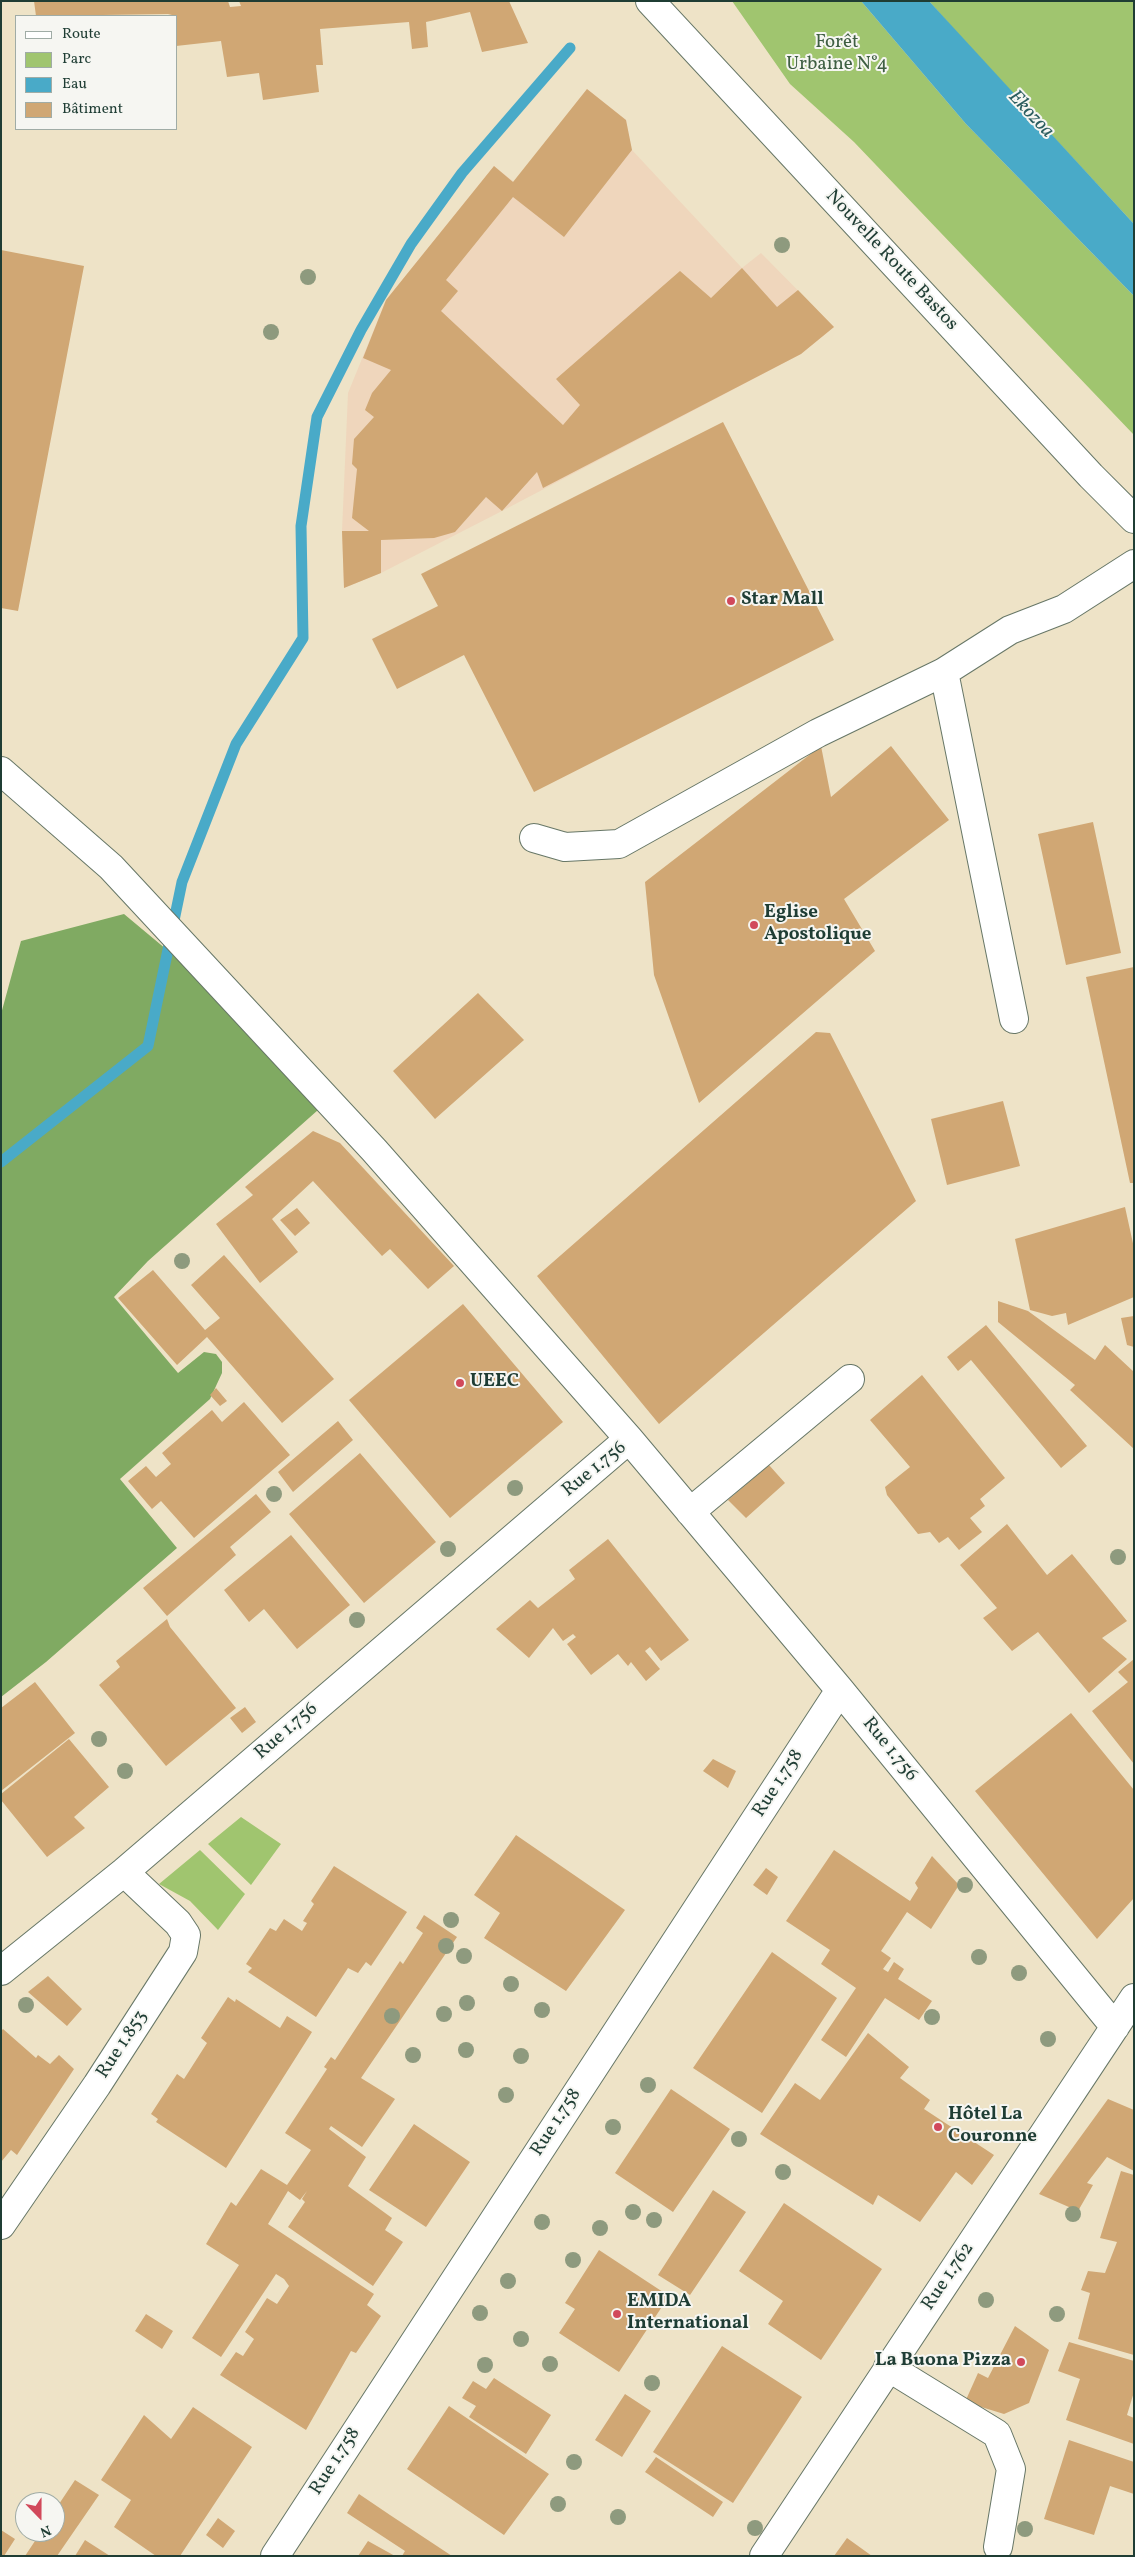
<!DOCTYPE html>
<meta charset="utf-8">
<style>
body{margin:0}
#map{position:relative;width:1135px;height:2557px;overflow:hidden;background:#eee3c7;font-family:Vollkorn,serif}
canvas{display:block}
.frame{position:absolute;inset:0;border:2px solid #1f3d34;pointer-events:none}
.legend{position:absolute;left:15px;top:15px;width:162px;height:115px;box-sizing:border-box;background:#f6f6f2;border:1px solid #a0aca6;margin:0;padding:6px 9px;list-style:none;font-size:15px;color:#1f3d34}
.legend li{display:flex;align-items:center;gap:10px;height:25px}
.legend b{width:25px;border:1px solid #a0aca6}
.north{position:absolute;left:15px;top:2492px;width:50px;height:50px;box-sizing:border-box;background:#f6f6f2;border:1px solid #a0aca6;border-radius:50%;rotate:158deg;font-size:14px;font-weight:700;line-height:20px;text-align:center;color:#1f3d34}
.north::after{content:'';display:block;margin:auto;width:18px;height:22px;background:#d1495b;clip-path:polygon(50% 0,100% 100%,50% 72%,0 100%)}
</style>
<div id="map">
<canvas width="1135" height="2557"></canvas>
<div class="frame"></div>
<ul class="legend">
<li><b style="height:6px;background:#fff"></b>Route</li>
<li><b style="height:14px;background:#a0c56f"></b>Parc</li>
<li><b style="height:14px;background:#49aac8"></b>Eau</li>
<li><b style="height:14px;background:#d0a774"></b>Bâtiment</li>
</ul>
<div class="north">N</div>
</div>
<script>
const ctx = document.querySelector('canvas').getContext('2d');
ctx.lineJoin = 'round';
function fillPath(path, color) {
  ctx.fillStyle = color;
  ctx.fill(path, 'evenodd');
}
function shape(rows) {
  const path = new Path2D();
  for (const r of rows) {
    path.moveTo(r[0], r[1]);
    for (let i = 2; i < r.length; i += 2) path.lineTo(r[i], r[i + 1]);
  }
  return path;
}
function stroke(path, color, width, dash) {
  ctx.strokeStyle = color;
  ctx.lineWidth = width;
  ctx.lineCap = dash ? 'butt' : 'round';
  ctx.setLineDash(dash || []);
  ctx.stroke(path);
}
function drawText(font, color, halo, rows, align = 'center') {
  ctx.font = font + ' Vollkorn,serif';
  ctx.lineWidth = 4;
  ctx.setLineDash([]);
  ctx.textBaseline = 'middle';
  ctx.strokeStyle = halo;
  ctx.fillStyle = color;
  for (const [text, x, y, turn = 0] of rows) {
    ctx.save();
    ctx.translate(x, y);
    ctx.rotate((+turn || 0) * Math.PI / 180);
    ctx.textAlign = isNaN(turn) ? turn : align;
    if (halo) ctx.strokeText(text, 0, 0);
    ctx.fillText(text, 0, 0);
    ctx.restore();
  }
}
const built = shape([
 [587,89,626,120,632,150,742,268,761,253,834,327,801,354,502,511,381,573,344,588,342,531,348,393,386,300,494,166,514,182]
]);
const green = shape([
 [732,1,861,1,966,124,1134,296,1134,435,854,142,790,84],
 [929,1,1134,1,1134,224,960,36],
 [241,1817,281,1844,251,1885,208,1844],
 [200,1850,245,1894,218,1930,190,1901,159,1884]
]);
const forest = shape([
 [124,914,239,1010,272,1059,318,1110,148,1261,114,1297,178,1373,204,1352,216,1354,222,1362,222,1373,210,1399,120,1479,177,1548,46,1662,1,1697,1,1014,21,941]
]);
const water = shape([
 [861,1,929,1,1134,224,1134,296,966,124]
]);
const stream = shape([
 [1,1162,148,1046,182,882,236,744,303,638,301,526,317,417,361,330,411,244,462,173,570,48]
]);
const building = shape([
 [34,1,228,1,230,7,241,6,239,1,509,1,528,43,482,52,470,12,426,22,428,47,412,49,409,22,320,29,323,65,316,65,319,92,263,100,259,73,227,77,221,41,176,46,176,16,168,14,36,16],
 [587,89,626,120,632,150,564,237,513,197,446,280,458,291,441,311,563,425,580,405,556,379,680,271,711,298,742,268,777,307,798,290,834,327,801,354,543,488,537,472,502,511,486,497,455,532,434,538,381,540,381,573,344,588,342,531,369,531,352,518,357,469,352,464,354,439,374,417,365,410,372,393,391,370,363,358,386,300,494,166,513,182],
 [1,250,84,266,18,611,1,608],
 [723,422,834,640,534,792,464,655,397,689,372,639,438,606,421,574],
 [821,746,831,797,891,746,949,820,844,899,875,951,699,1103,654,975,645,882],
 [1093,822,1121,953,1066,965,1038,834],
 [1134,967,1134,1183,1130,1183,1086,977],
 [478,993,524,1040,435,1119,393,1071],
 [816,1032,830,1033,916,1201,659,1424,537,1276],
 [1003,1101,1020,1166,947,1185,931,1119],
 [313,1131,340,1143,454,1266,428,1289,390,1249,382,1256,313,1181,272,1219,298,1252,260,1283,216,1224,253,1195,245,1187],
 [1125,1207,1134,1248,1134,1297,1068,1325,1066,1313,1052,1316,1030,1310,1015,1239],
 [297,1208,310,1223,295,1236,280,1220],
 [224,1255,334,1379,282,1423,207,1337,177,1365,118,1298,153,1270,205,1330,220,1318,191,1285],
 [998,1301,1028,1311,1095,1360,1105,1345,1134,1372,1134,1449,1070,1390,1075,1385,998,1322],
 [463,1304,563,1422,450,1518,349,1400],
 [1134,1316,1134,1347,1127,1345,1121,1318],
 [986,1325,1087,1446,1061,1468,971,1360,958,1371,947,1357],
 [922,1375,1005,1478,980,1499,985,1506,970,1518,982,1532,959,1550,948,1537,939,1543,930,1532,918,1534,887,1495,885,1487,910,1467,870,1420],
 [216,1388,227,1401,220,1406,210,1395],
 [244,1402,290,1455,194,1538,161,1501,152,1509,128,1481,146,1466,156,1477,171,1464,162,1453,212,1410,222,1422],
 [338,1421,353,1440,293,1492,278,1472],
 [360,1453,436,1542,364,1603,289,1514],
 [769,1465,785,1483,746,1518,728,1500],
 [256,1494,271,1512,230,1547,236,1555,167,1616,143,1588],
 [1007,1524,1047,1575,1072,1554,1127,1621,1102,1638,1127,1659,1089,1693,1038,1632,1012,1651,983,1618,997,1608,960,1565],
 [291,1535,350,1605,297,1649,264,1609,249,1622,224,1590],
 [608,1539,689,1640,661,1661,650,1647,645,1651,660,1669,646,1681,631,1662,628,1666,618,1654,591,1675,567,1644,576,1637,573,1634,563,1641,553,1628,529,1658,496,1629,530,1600,538,1608,575,1579,569,1570],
 [167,1619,170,1627,236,1708,166,1766,99,1685,120,1667,116,1661],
 [1134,1659,1134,1764,1092,1711,1128,1682,1118,1672],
 [35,1682,75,1733,1,1791,1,1708],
 [245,1707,256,1722,242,1733,230,1718],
 [1071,1713,1134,1790,1134,1898,1097,1939,975,1791],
 [69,1739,109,1787,74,1817,85,1828,47,1857,1,1800,1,1794],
 [713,1759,736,1771,728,1788,703,1771],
 [516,1835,625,1910,566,1991,484,1938,500,1913,474,1895],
 [834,1850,910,1901,918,1888,915,1883,932,1856,959,1885,931,1929,907,1912,881,1951,891,1958,883,1969,888,1972,894,1962,904,1969,898,1979,932,2001,919,2020,885,1998,846,2057,821,2040,856,1988,821,1964,830,1950,786,1921],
 [334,1866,407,1912,371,1966,366,1962,358,1973,348,1968,316,2017,248,1972,252,1968,246,1964,270,1928,276,1931,284,1919,302,1931,307,1923,303,1921,314,1904,311,1901],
 [766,1868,778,1877,767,1895,753,1885],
 [424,1915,457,1937,361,2078,395,2099,362,2147,331,2126,329,2129,366,2157,348,2186,392,2218,385,2230,403,2242,373,2286,288,2227,305,2202,302,2199,307,2191,300,2200,288,2191,268,2224,374,2294,367,2305,381,2316,356,2353,351,2351,306,2430,220,2375,236,2352,243,2356,254,2339,245,2332,267,2298,277,2304,289,2286,284,2279,276,2274,221,2357,192,2338,239,2265,206,2244,231,2202,236,2206,261,2169,287,2185,311,2150,285,2133,327,2069,324,2067,331,2057,335,2060,400,1961,403,1964,423,1933,416,1928],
 [772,1952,837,1998,762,2113,693,2068],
 [48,1976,82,2009,67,2026,28,1992],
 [228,1997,235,2002,236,1999,280,2028,287,2016,312,2032,226,2168,156,2122,158,2119,151,2114,177,2074,184,2079,207,2043,201,2038],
 [3,2029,36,2058,38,2055,50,2064,59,2055,74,2069,17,2155,11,2150,1,2162,1,2031],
 [868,2033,909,2067,900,2078,930,2100,924,2109,994,2155,972,2185,956,2172,920,2222,878,2195,873,2205,760,2134,795,2083,820,2100],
 [671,2089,730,2129,673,2212,615,2173],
 [1108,2099,1134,2110,1134,2171,1107,2157,1087,2183,1093,2185,1078,2211,1039,2194],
 [414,2124,470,2162,426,2227,369,2190],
 [1121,2171,1134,2175,1134,2355,1078,2339,1090,2293,1081,2290,1088,2271,1105,2273,1117,2242,1100,2238],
 [713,2190,746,2212,690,2295,658,2275],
 [784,2203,882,2269,821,2360,768,2324,783,2301,739,2271],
 [599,2250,669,2296,619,2372,559,2333,575,2309,565,2303],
 [146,2314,173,2331,162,2349,135,2331],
 [1015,2326,1049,2350,1029,2403,1004,2414,965,2402,978,2373,988,2378],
 [1069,2342,1134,2361,1134,2392,1127,2415,1134,2418,1134,2444,1066,2420,1080,2379,1058,2371],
 [722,2346,802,2397,733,2503,653,2452],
 [494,2378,551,2415,526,2454,469,2417,476,2406,462,2398,473,2381,486,2389],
 [625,2394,651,2411,622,2457,595,2440],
 [449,2406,549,2474,504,2535,407,2469],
 [193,2407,252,2447,180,2556,156,2556,114,2527,131,2500,101,2480,144,2415,171,2439],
 [1069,2440,1134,2462,1134,2494,1110,2486,1094,2535,1044,2519],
 [656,2457,723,2502,713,2517,645,2472],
 [75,2480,99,2495,57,2556,25,2556,41,2532,55,2532,55,2510],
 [359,2494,390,2515,452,2556,402,2556,405,2551,347,2513],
 [218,2518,235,2531,223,2548,206,2535],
 [1,2530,15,2539,4,2556,1,2556],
 [847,2538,872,2556,834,2556],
 [85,2540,110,2556,75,2556],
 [368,2541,395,2556,358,2556]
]);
const minor = shape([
 [944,672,1014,1019],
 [1,771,111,867,374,1150,629,1439],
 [534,838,565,847,619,844,818,733,944,672,1010,630,1064,609,1134,564],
 [690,1512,850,1379],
 [1,1971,124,1872,629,1439,840,1690,1115,2027],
 [1,2225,97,2085,183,1952,186,1935,178,1923,124,1872],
 [888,2367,997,2434,1011,2469,998,2547],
 [275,2556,840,1690],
 [764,2556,1134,1998]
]);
const major = shape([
 [650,1,1091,476,1134,519]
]);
const trees = [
 [782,245],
 [308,277],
 [271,332],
 [182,1261],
 [515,1488],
 [274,1494],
 [448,1549],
 [1118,1557],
 [357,1620],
 [99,1739],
 [125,1771],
 [965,1885],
 [451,1920],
 [446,1946],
 [464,1956],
 [979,1957],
 [1019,1973],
 [511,1984],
 [467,2003],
 [26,2005],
 [542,2010],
 [444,2014],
 [392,2016],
 [932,2017],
 [1048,2039],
 [466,2050],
 [413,2055],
 [521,2056],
 [648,2085],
 [506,2095],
 [613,2127],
 [739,2139],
 [783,2172],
 [633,2212],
 [1073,2214],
 [654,2220],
 [542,2222],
 [600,2228],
 [573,2260],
 [508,2281],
 [986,2300],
 [480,2313],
 [1057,2314],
 [521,2339],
 [550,2364],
 [485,2365],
 [652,2383],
 [574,2462],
 [558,2504],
 [618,2517],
 [755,2528],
 [1025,2529]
];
const markers = [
 [731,601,5,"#d1495b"],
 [754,925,5,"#d1495b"],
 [460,1383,5,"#d1495b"],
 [938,2127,5,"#d1495b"],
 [617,2314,5,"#d1495b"],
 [1021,2362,5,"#d1495b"]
];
const parkNames = [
 ["Forêt",837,44],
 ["Urbaine N°4",837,66]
];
const streetNames = [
 ["Nouvelle Route Bastos",891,261,47],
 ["Rue 1.756",595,1470,-39],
 ["Rue 1.756",287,1732,-41],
 ["Rue 1.756",889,1750,51],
 ["Rue 1.758",779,1784,-57],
 ["Rue 1.853",123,2045,-57],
 ["Rue 1.758",557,2123,-57],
 ["Rue 1.762",949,2277,-56],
 ["Rue 1.758",336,2462,-57]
];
const poiNames = [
 ["Star Mall",741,601],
 ["Eglise",764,914],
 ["Apostolique",764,936],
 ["UEEC",470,1383],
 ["Hôtel La",948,2116],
 ["Couronne",948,2138],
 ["EMIDA",627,2303],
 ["International",627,2325],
 ["La Buona Pizza",1011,2362,"right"]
];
const waterNames = [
 ["Ekozoa",1030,115,47]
];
fillPath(built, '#efd6bc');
fillPath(green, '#a0c56f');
fillPath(forest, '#80aa62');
fillPath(water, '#49aac8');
stroke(stream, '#49aac8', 11);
fillPath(building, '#d0a774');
stroke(minor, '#677767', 30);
stroke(major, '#677767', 30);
stroke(minor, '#fff', 28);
stroke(major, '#fff', 28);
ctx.fillStyle = '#8e9a7e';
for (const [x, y] of trees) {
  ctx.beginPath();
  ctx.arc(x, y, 8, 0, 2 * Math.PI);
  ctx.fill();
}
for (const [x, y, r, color] of markers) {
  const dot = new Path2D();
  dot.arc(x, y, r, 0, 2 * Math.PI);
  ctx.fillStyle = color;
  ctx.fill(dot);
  stroke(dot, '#f6f6f2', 2);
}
drawText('19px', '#3f5f43', '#f6f6f2', parkNames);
drawText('19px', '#1f3d34', '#f6f6f2', streetNames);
drawText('bold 19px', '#1f3d34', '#f6f6f2', poiNames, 'left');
drawText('italic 20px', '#2c5e60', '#f6f6f2', waterNames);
</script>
